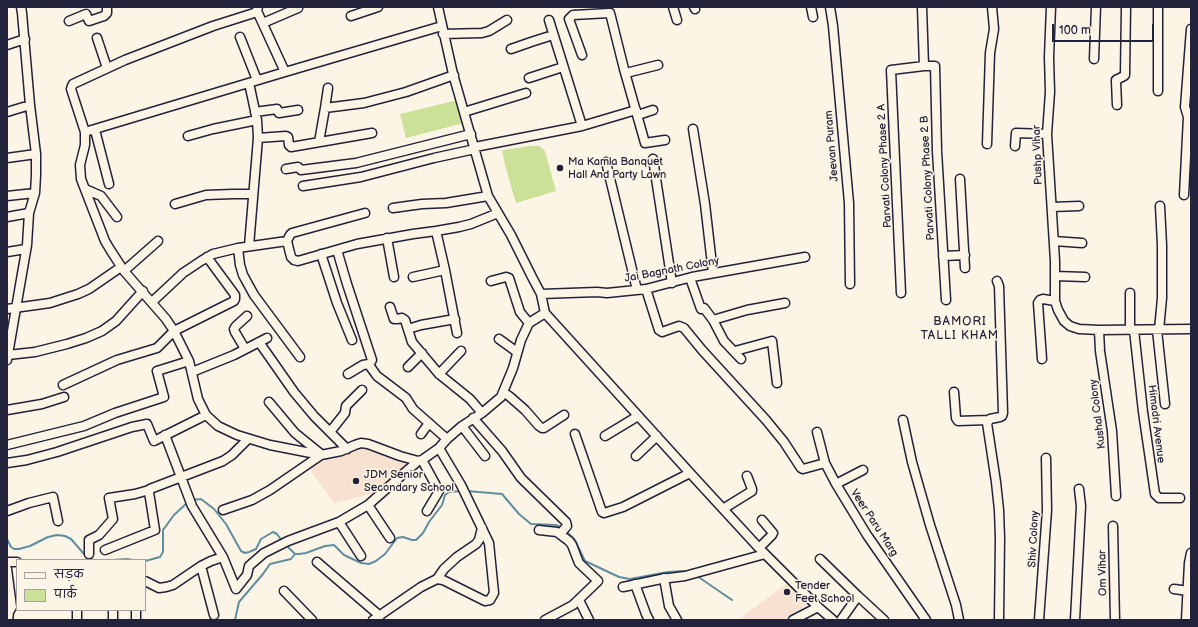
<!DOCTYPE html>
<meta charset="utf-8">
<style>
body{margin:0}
#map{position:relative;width:1198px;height:627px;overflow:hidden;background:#fcf5e5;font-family:"Balsamiq Sans","Playpen Sans Deva",sans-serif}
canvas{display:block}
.frame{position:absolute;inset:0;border:8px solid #22223b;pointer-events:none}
.legend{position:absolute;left:16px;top:559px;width:130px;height:52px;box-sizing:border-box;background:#fcf5e5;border:1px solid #a5a1a1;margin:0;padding:5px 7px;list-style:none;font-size:12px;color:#22223b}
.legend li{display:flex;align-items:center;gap:8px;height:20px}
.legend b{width:20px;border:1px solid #a5a1a1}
.scale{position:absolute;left:1052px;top:24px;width:102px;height:18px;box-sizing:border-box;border:2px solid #22223b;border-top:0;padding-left:5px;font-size:12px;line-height:14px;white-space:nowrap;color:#22223b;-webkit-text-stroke:3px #fcf5e5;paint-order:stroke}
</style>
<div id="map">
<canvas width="1198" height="627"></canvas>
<div class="frame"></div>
<ul class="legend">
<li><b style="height:5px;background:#fcf5e5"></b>सड़क</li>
<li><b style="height:11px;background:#cbe197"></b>पार्क</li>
</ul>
<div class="scale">100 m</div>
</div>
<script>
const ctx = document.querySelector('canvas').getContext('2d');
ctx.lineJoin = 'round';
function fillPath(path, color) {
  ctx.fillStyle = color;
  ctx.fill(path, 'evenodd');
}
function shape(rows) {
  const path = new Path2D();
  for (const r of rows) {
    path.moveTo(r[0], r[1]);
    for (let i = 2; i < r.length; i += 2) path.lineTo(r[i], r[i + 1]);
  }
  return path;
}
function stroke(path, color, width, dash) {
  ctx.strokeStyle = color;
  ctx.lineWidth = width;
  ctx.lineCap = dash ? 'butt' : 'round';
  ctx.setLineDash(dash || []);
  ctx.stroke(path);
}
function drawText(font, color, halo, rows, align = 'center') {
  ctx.font = font + ' "Balsamiq Sans",sans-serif';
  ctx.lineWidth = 3;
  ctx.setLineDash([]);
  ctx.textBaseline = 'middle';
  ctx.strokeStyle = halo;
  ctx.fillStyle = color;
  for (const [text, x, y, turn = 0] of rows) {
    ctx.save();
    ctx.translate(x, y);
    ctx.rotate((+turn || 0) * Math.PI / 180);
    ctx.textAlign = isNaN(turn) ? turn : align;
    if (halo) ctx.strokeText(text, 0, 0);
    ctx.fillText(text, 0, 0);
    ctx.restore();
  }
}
const built = shape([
 [367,446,412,465,375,496,372,494,334,503,308,467,329,454,347,454],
 [789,582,810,603,783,620,738,620]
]);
const green = shape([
 [458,100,464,123,406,138,400,114],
 [530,146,539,146,545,151,556,191,516,203,505,165,502,150]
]);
const stream = shape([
 [467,491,502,494,519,514,531,524,556,525,562,528],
 [191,500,201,499,214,509,226,524,241,551,245,553,249,552,256,549,261,539,273,532,277,534,282,541],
 [566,531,575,540,585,561,619,577,630,579,668,572,683,571,687,572],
 [7,539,11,547,14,549,19,549,30,546,48,537,57,535,65,536,71,539,84,554,93,560],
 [285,544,295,554,299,554,306,553,325,546,334,545,344,555,361,563,369,564,376,561,385,554,397,538,403,537,412,540,416,540,423,533,429,522,442,505,445,495,449,492,462,491],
 [113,560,127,559,133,560],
 [145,561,160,557,163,552,163,530,174,515,188,502],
 [697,576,732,600],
 [235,620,239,602,263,574,270,564,291,559,295,554]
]);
const minor = shape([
 [258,7,257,11,254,13,213,26,125,60,73,84,72,86,71,89,85,132,85,145,80,165,81,179,105,241,111,251,124,271,166,319,174,331,189,361,198,399,206,415,218,426,237,435,270,445,321,455,341,451,355,445,361,443,368,444,400,456,418,461,422,460,439,448,447,439,462,426,482,413,501,397,513,368,521,340,529,323,545,313],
 [438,7,453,74,488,196,511,235,532,277,541,294,545,313,690,473,759,548,818,607,833,620],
 [673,7,677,20],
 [694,7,695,9],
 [811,7,813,17],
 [830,7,833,26,849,203,850,284],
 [922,7,924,66],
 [1051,7,1049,57,1050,92,1047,134,1055,261,1055,301,1058,310,1064,321,1070,326,1079,329,1099,330,1191,329],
 [1158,7,1158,91],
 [257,11,285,72,442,26],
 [351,16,378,7],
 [549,20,582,126],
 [69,21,86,14,89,21,104,16,107,13,107,7],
 [263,23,298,8],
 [443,34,482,33,489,31,507,20],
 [240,37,257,80],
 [97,38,107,68],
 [7,45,25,39],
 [511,49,531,42,553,35],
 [582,55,569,19,573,15,610,13,624,69,645,143,665,140],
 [1094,59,1096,7],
 [626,73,658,65],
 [529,78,563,67],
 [328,88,325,108,364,103,406,92,454,75],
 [1117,105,1116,81,1116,80,1124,76,1125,75,1126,7],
 [7,112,30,105],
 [255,112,277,109,279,113,298,110],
 [464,112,526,93],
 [638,115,653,110],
 [693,129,705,204,713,273],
 [95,130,109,184],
 [85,132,285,72],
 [188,136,213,129,257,120],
 [258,138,286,136,288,137,289,145,291,147,372,133],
 [319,142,325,108],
 [987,144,990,53,994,29,992,7],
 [1015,146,1016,133,1047,134],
 [475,147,582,126,636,110],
 [7,158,36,154],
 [653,159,672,283],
 [606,162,637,290],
 [286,169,298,167,301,170,356,163,471,134],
 [960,179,965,268],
 [303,186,361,177,434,158,475,149],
 [85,189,101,196,117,217],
 [1184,195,1188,117,1185,107,1191,29],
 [7,196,35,193],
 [175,204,206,195,233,194,253,194],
 [1052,207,1079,206],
 [393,208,422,204,446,203,488,196],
 [365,213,292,233,290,235,287,241,291,257,294,260,298,261,357,244,413,234,436,231,459,227,471,224,498,213],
 [7,217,29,213],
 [436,231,445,270,457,333],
 [387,238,394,277],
 [1054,241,1082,243],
 [249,246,258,138,257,120,249,83],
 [238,248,240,265,243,275,254,295,300,357],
 [337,250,347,284,372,360,369,365,377,376,406,398,413,409,447,439],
 [7,252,26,249],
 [321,254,337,303,352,340],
 [943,256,965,255],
 [124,271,158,241],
 [1055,276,1085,277],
 [413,277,445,270],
 [690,278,701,309,704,308,713,320,724,341,741,359],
 [491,281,506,277,509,278,520,312,529,323],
 [997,281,999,286,1003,413,1002,416,1000,417,990,419,987,423,996,482,999,510,1000,538,999,620],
 [646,289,659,330,662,332,679,326,684,328,702,350,766,420,784,442,801,468,803,469,825,463],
 [901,293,891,70,924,66,935,66,937,151,946,300],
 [1130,293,1130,330],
 [541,294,597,292,607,293,646,289,692,277,805,257],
 [152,302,183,273,201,261,213,254,238,248,287,241],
 [390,307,394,319,397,319,402,318,405,320,412,342,439,374,470,399,482,413],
 [7,309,50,303,78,294,89,289,121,267],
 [713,320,747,310,785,303],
 [408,329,421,325,455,319],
 [1099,330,1100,351,1112,431,1116,496],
 [1134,330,1143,412,1155,494,1159,498,1180,498],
 [1157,330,1165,404],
 [1159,330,1162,298,1162,245,1160,206],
 [499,339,517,352],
 [259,342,294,392,314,416,347,449],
 [245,349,235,332,234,329,236,326,247,316],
 [735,351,772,341,777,383],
 [8,355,35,352,67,344,86,338,102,331,116,321,143,291],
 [1042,359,1038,303,1040,300,1043,299,1055,301],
 [7,360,27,245,29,213,35,193,36,175,36,154,30,105,22,13,21,7],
 [408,367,422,353],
 [192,372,234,355,267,338],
 [348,374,363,365,369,364],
 [439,374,461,351],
 [63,385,117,360,157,348,174,331,234,301,235,299,235,295,207,257],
 [503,392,509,396,525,410,539,426,542,428,544,428,564,415],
 [954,392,956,418,958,421,988,420],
 [269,402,295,433,321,454],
 [7,410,42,404,64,397],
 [473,418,502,451,521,478,566,522,567,526,560,534],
 [903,420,912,462,930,525,956,605,959,620],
 [462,426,485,456],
 [330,432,345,413,346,406,362,390],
 [817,432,825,463,836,484,867,535,926,620],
 [421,434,429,423],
 [575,434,602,512,604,513,623,507,690,473],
 [605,436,638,416],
 [7,445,84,426,115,413,164,397,157,371,189,361],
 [636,456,657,436],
 [422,460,439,491,427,511],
 [7,463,27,460,57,452,132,427,147,424,154,441,206,415],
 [836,484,863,470],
 [368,505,390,538],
 [723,509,752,491,752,489,747,476],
 [223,510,252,500,270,490,321,455],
 [7,511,29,503,53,497,58,521],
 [339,522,361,556],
 [1113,526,1115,620],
 [539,530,557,532,569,541,572,545,579,563,598,581,573,605,545,620],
 [759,548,772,535,773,533,762,520],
 [105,550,155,530,149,492,150,489,223,461,232,455,248,439],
 [89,554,89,540,99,535,113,519,109,498,135,494,149,490],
 [223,557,236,589,247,575,249,566,264,553,288,541,339,522,368,505,418,461],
 [820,559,858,596,884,620],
 [7,562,17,562],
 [317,562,380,616],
 [201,566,214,615],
 [7,569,12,607,9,612,8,620],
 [664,578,669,606,677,620],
 [437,579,444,569,457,557,476,544,479,540,482,528],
 [145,581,159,588,166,587,173,585,201,566,211,561,223,557,192,506,165,435],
 [635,584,646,614,649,620],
 [623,587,661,579,685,576,765,554],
 [1174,589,1188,591],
 [284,591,312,620],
 [579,600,589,620],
 [77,620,77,610],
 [113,620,113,610],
 [136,620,136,610],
 [373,620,421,587,437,579,443,580,485,601,490,600,494,593,489,543,461,485,439,448],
 [793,620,818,607],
 [841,620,858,596],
 [1039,620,1047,510,1046,458],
 [1075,620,1081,506,1079,489],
 [1186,620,1189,563,1191,553]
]);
const markers = [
 [560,168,4,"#22223b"],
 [356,481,4,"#22223b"],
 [787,592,4,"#22223b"]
];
const streetNames = [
 ["Jeevan Puram",832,146,-95],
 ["Pushp Vihar",1038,155,-92],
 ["Parvati Colony Phase 2 A",885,166,-93],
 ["Parvati Colony Phase 2 B",928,178,-93],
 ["Jai Bagnath Colony",672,270,-11],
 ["Kushal Colony",1098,414,-97],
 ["Himadri Avenue",1156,424,83],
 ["Veer Paru Marg",874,523,57],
 ["Shiv Colony",1034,539,-87],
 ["Om Vihar",1103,573,-91]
];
const poiNames = [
 ["Ma Kamla Banquet",568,162],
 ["Hall And Party Lawn",568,175],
 ["JDM Senior",364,475],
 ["Secondary School",364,488],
 ["Tender",795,586],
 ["Feet School",795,599]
];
const neighbourhoodNames = [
 ["BAMORI",960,322],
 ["TALLI KHAM",960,336]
];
fillPath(built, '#f7e1d0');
fillPath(green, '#cbe197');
stroke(stream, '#5f8f9f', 2);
stroke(minor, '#22223b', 11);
stroke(minor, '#fcf5e5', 8);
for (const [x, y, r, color] of markers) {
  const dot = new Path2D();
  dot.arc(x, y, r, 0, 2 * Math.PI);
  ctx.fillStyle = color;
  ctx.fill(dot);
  stroke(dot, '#fcf5e5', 1.5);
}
drawText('11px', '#22223b', '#fcf5e5', streetNames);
drawText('11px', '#22223b', '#fcf5e5', poiNames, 'left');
ctx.letterSpacing = '1px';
drawText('12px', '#22223b', '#fcf5e5', neighbourhoodNames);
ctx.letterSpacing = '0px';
</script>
